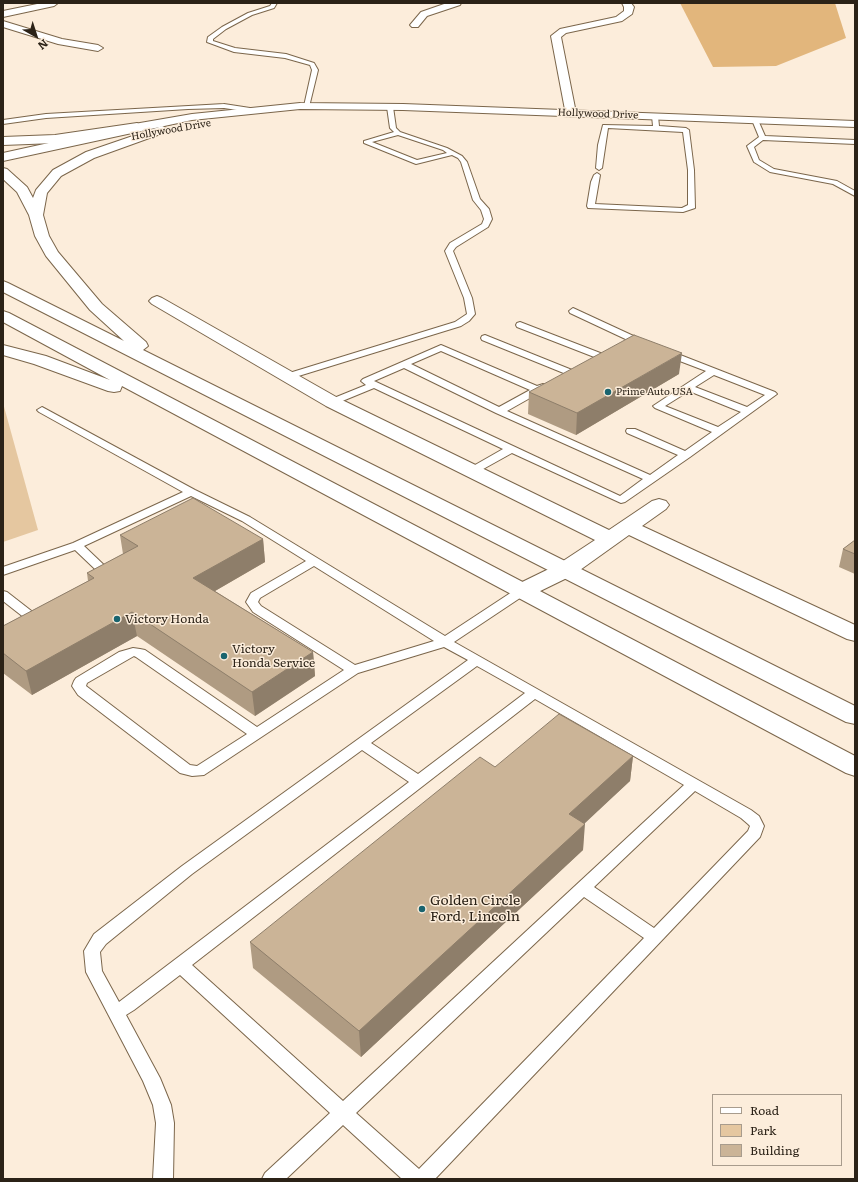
<!DOCTYPE html>
<style>
body{margin:0}
#map{position:relative;width:858px;height:1182px;overflow:hidden;background:#fceddb;font-family:Literata,serif}
canvas{display:block}
.frame{position:absolute;inset:0;border:4px solid #2b2217;pointer-events:none}
.legend{position:absolute;left:712px;top:1094px;width:130px;height:72px;box-sizing:border-box;background:#fceddb;border:1px solid #a89c8d;margin:0;padding:5px 7px;list-style:none;font-size:12px;color:#2b2217}
.legend li{display:flex;align-items:center;gap:8px;height:20px}
.legend b{width:20px;border:1px solid #a89c8d}
.north{position:absolute;left:16px;top:16px;width:40px;height:40px;-webkit-text-stroke:3px #fceddb;paint-order:stroke;rotate:141deg;font-size:11px;font-weight:700;line-height:16px;text-align:center;color:#2b2217}
.north::after{content:'';display:block;margin:auto;width:14px;height:18px;background:#2b2217;clip-path:polygon(50% 0,100% 100%,50% 72%,0 100%)}
</style>
<div id="map">
<canvas width="858" height="1182"></canvas>
<div class="frame"></div>
<ul class="legend">
<li><b style="height:5px;background:#fff"></b>Road</li>
<li><b style="height:11px;background:#e5c7a0"></b>Park</li>
<li><b style="height:11px;background:#cbb497"></b>Building</li>
</ul>
<div class="north">N</div>
</div>
<script>
const ctx = document.querySelector('canvas').getContext('2d');
ctx.lineJoin = 'round';
function fillPath(path, color) {
  ctx.fillStyle = color;
  ctx.fill(path, 'evenodd');
}
function shape(rows) {
  const path = new Path2D();
  for (const r of rows) {
    path.moveTo(r[0], r[1]);
    for (let i = 2; i < r.length; i += 2) path.lineTo(r[i], r[i + 1]);
  }
  return path;
}
function stroke(path, color, width, dash) {
  ctx.strokeStyle = color;
  ctx.lineWidth = width;
  ctx.lineCap = dash ? 'butt' : 'round';
  ctx.setLineDash(dash || []);
  ctx.stroke(path);
}
function drawText(font, color, halo, rows, align = 'center') {
  ctx.font = font + ' Literata,serif';
  ctx.lineWidth = 3;
  ctx.setLineDash([]);
  ctx.textBaseline = 'middle';
  ctx.strokeStyle = halo;
  ctx.fillStyle = color;
  for (const [text, x, y, turn = 0] of rows) {
    ctx.save();
    ctx.translate(x, y);
    ctx.rotate((+turn || 0) * Math.PI / 180);
    ctx.textAlign = isNaN(turn) ? turn : align;
    if (halo) ctx.strokeText(text, 0, 0);
    ctx.fillText(text, 0, 0);
    ctx.restore();
  }
}
const green = shape([
 [3,403,38,530,3,542]
]);
const forest = shape([
 [680,3,835,3,846,38,776,66,713,67]
]);
const lane = shape([
 [272,3,277,3,274,8,252,15,226,29,213,39,213,41,235,48,286,54,314,63,318,70,309,107,304,106,312,70,310,65,285,58,234,52,207,42,208,37,222,27,248,13,270,6,272,3],
 [224,104,250,108,253,110,250,112,224,108,188,109,46,118,3,124,3,120,46,114,224,104],
 [390,105,393,107,396,128,400,132,447,148,462,156,467,162,480,199,489,209,492,219,488,227,456,247,453,251,472,298,475,314,469,321,461,326,292,378,286,378,284,376,286,374,455,322,467,314,464,298,445,251,450,243,482,224,484,219,481,210,473,200,461,162,458,158,452,155,416,164,364,143,364,141,394,132,390,128,387,107,390,105],
 [398,135,443,150,447,153,417,160,372,142,398,135],
 [655,114,658,116,659,126,686,128,689,130,694,170,695,208,683,212,588,208,587,206,591,182,594,175,597,173,600,175,595,204,682,208,688,205,688,170,683,132,608,128,602,168,599,170,596,168,598,145,603,125,653,126,652,116,655,114],
 [755,118,758,120,765,136,855,140,855,144,763,140,754,147,759,160,774,169,837,181,855,191,855,196,833,184,770,172,754,162,747,146,759,137,752,120,755,118],
 [573,308,640,339,641,341,640,343,634,343,570,313,569,311,573,308],
 [520,322,608,356,610,358,605,361,602,360,517,327,516,325,517,323,520,322],
 [485,335,577,372,579,374,577,376,571,376,482,340,481,338,482,336,485,335],
 [441,345,537,386,543,384,546,385,548,387,546,389,507,411,650,475,678,455,627,433,626,431,627,429,635,429,685,451,712,432,655,408,653,406,706,371,664,355,662,353,664,351,670,351,775,392,777,394,690,457,625,502,621,503,512,453,476,473,468,473,467,471,468,469,503,449,374,388,335,404,332,405,327,402,329,400,366,385,361,381,363,379,441,345],
 [441,351,530,390,499,407,411,364,441,351],
 [404,368,496,413,643,479,620,496,374,381,404,368],
 [714,375,765,395,747,407,695,387,714,375],
 [689,391,741,412,718,427,665,406,689,391],
 [42,407,195,490,250,517,445,636,518,588,526,588,528,591,526,594,454,642,751,810,759,816,764,826,760,837,435,1179,402,1179,343,1125,286,1179,262,1179,265,1173,330,1113,180,975,134,1010,126,1015,160,1078,171,1105,174,1123,173,1179,153,1179,156,1123,153,1105,143,1081,86,972,84,951,94,934,182,866,468,660,444,647,358,673,204,775,192,776,180,773,78,695,72,686,74,681,76,678,119,652,133,648,140,649,145,650,257,727,344,670,253,612,246,602,251,593,306,561,242,521,191,496,84,546,105,566,109,572,102,582,94,582,92,579,97,572,96,570,75,550,3,575,3,567,73,543,183,492,39,412,37,410,42,407],
 [314,566,434,641,355,665,261,606,258,602,260,598,314,566],
 [134,656,136,657,247,734,197,766,190,765,86,686,87,683,134,656],
 [477,666,525,693,418,774,371,743,477,666],
 [535,699,684,785,343,1101,192,965,535,699],
 [362,750,409,782,119,1002,102,971,100,952,106,944,192,874,362,750],
 [695,791,741,818,748,824,750,826,748,831,654,928,594,887,695,791],
 [584,897,644,938,419,1169,356,1113,584,897],
 [3,591,7,592,34,613,36,616,34,619,26,619,3,601,3,591]
]);
const street = shape([
 [42,3,58,3,54,6,3,17,3,11,42,3],
 [447,3,461,3,460,5,427,16,418,27,412,27,410,25,421,12,447,3],
 [622,3,631,3,634,7,632,14,622,21,566,33,561,37,576,113,574,115,570,116,566,115,551,36,560,29,616,17,624,11,624,7,622,3],
 [3,21,62,39,98,45,103,48,98,51,58,44,3,27,3,21],
 [157,296,162,298,338,398,609,530,652,501,659,499,666,501,669,505,666,509,642,526,855,625,855,641,847,639,629,535,573,575,530,596,522,598,514,596,511,591,514,586,557,565,595,540,326,406,152,304,149,301,152,298,157,296]
]);
const secondary = shape([
 [300,103,403,104,855,121,855,127,403,110,300,109,192,120,3,161,3,153,140,123,192,114,300,103]
]);
const highway = shape([
 [137,123,141,125,143,127,141,129,55,143,3,145,3,137,55,135,137,123],
 [162,126,166,128,168,130,166,132,94,158,61,176,47,193,43,215,49,236,58,252,102,304,146,342,148,346,143,350,855,706,855,724,846,722,3,292,3,281,8,283,124,341,90,310,46,256,35,236,29,215,17,192,3,179,3,168,7,169,27,187,33,198,36,190,53,170,86,152,162,126],
 [3,311,9,313,855,756,855,776,846,773,122,386,120,391,114,392,108,391,34,364,3,355,3,345,46,356,110,380,3,322,3,311]
]);
const wall = shape([
 [679,374,576,435,528,414,529,392],
 [120,535,263,539,265,562,215,591,313,652,315,676,255,716,137,636,32,695,3,673,3,626,88,581,87,573,123,554],
 [855,540,855,574,839,567,843,549],
 [633,756,630,781,584,823,583,850,361,1057,253,968,250,942,495,767]
]);
const shadedWall = shape([
 [682,353,679,374,576,435,577,413],
 [263,539,265,562,196,602,193,578],
 [132,612,137,636,32,695,26,671],
 [313,652,315,676,255,716,252,692],
 [633,756,630,781,567,840,569,814],
 [585,824,583,850,361,1057,359,1031]
]);
const building = shape([
 [634,335,682,353,577,413,529,392,634,335],
 [193,498,263,539,193,578,313,652,252,692,132,612,26,671,3,653,3,626,94,578,87,573,138,546,120,535,193,498],
 [855,540,855,554,843,549,855,540],
 [559,714,633,756,569,814,585,824,359,1031,250,942,480,757,495,767,559,714]
]);
const markers = [
 [608,392,4,"#19646f"],
 [117,619,4,"#19646f"],
 [224,656,4,"#19646f"],
 [422,909,4,"#19646f"]
];
const farStreetnames = [
 ["Hollywood Drive",598,114,2],
 ["Hollywood Drive",171,130,-10]
];
const farPoinames = [
 ["Prime Auto USA",616,392]
];
const poiNames = [
 ["Victory Honda",125,619],
 ["Victory",232,649],
 ["Honda Service",232,663]
];
const nearPoinames = [
 ["Golden Circle",430,901],
 ["Ford, Lincoln",430,917]
];
fillPath(green, '#e5c7a0');
fillPath(forest, '#e2b67c');
stroke(lane, '#7b664b', 2);
stroke(street, '#7b664b', 2);
stroke(secondary, '#7b664b', 2);
stroke(highway, '#7b664b', 2);
fillPath(lane, '#fff');
fillPath(street, '#fff');
fillPath(secondary, '#fff');
fillPath(highway, '#fff');
fillPath(wall, '#af9b82');
fillPath(shadedWall, '#8e7e6a');
fillPath(building, '#cbb497');
stroke(building, '#8e7e6a', 1);
for (const [x, y, r, color] of markers) {
  const dot = new Path2D();
  dot.arc(x, y, r, 0, 2 * Math.PI);
  ctx.fillStyle = color;
  ctx.fill(dot);
  stroke(dot, '#fceddb', 1.5);
}
drawText('10px', '#2b2217', '#fceddb', farStreetnames);
drawText('10px', '#2b2217', '#fceddb', farPoinames, 'left');
drawText('12px', '#2b2217', '#fceddb', poiNames, 'left');
drawText('14px', '#2b2217', '#fceddb', nearPoinames, 'left');
</script>
